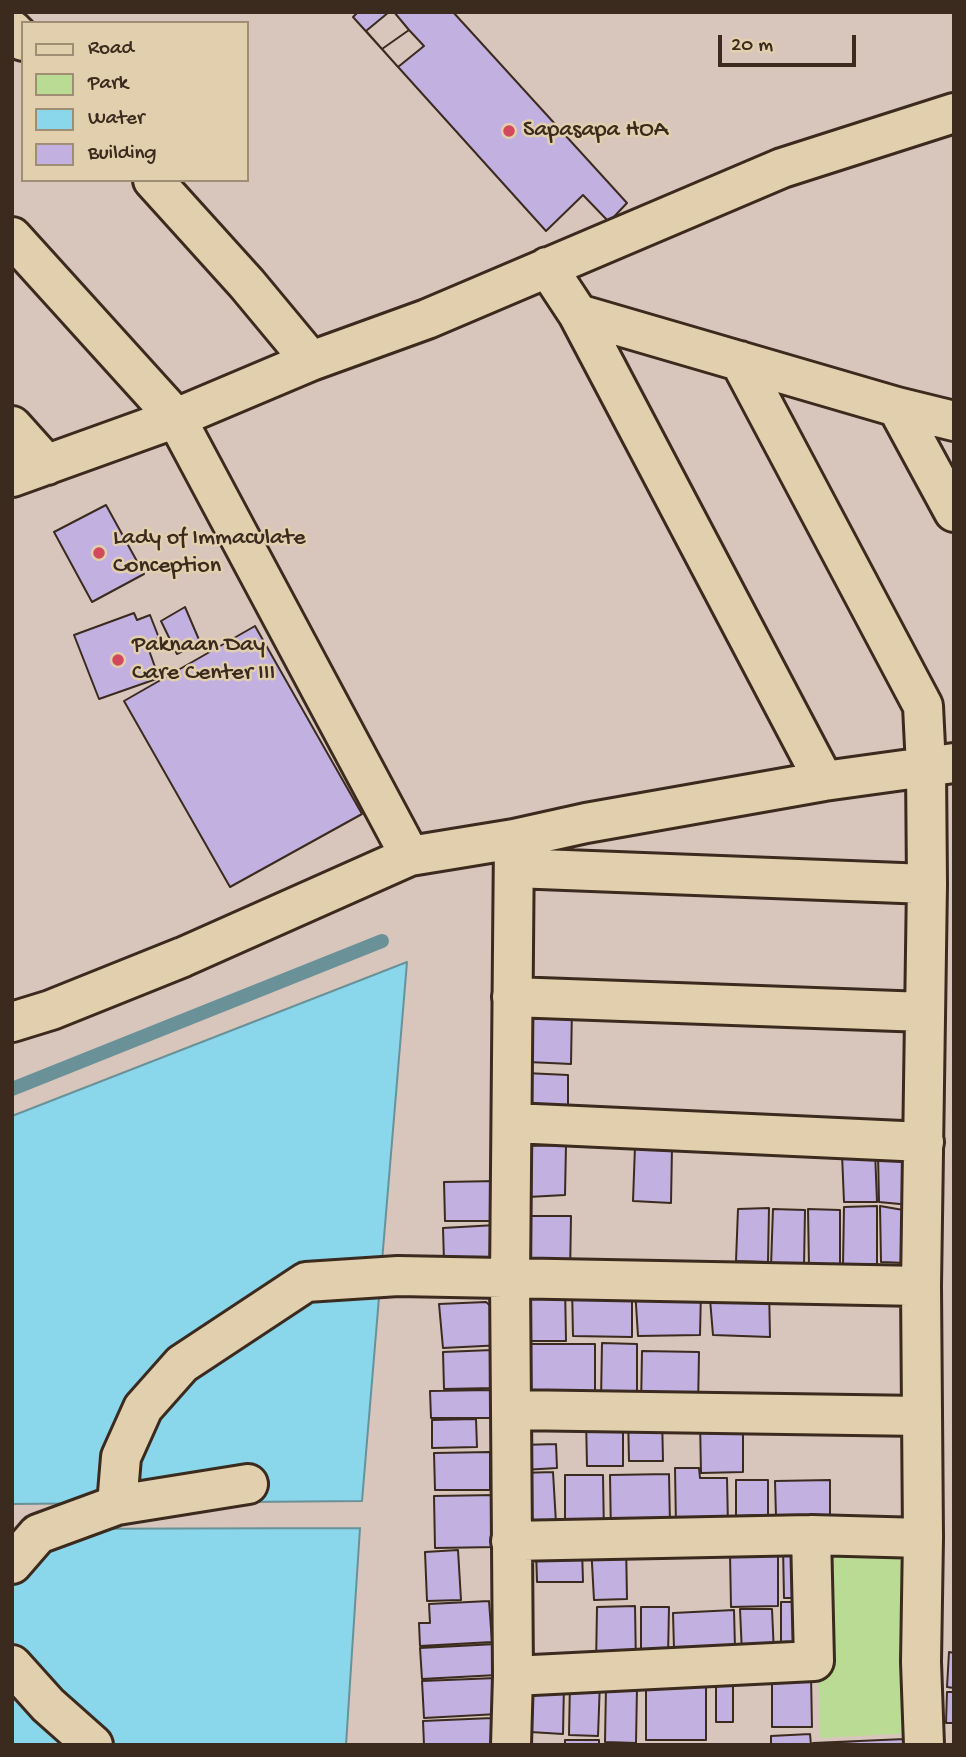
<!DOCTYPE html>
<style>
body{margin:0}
#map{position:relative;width:966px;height:1757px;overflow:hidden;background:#d8c6bc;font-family:"Gochi Hand",sans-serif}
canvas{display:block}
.frame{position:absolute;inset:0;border:14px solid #3b2a1e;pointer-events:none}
.legend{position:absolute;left:21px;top:21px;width:228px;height:161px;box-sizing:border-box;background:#e2cfad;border:2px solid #9f8d74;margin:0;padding:9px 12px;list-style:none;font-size:21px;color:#3b2a1e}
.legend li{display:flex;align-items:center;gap:14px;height:35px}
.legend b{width:35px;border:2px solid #9f8d74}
.scale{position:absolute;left:718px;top:35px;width:138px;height:32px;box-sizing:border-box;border:4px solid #3b2a1e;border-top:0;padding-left:9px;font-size:21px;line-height:24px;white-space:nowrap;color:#3b2a1e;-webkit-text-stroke:5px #e2cfad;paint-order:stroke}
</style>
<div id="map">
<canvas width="966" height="1757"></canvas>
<div class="frame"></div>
<ul class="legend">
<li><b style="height:9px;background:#e2cfad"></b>Road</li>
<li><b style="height:19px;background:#badb94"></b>Park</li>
<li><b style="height:19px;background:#8ad6ea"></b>Water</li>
<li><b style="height:19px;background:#c1b0e0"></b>Building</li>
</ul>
<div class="scale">20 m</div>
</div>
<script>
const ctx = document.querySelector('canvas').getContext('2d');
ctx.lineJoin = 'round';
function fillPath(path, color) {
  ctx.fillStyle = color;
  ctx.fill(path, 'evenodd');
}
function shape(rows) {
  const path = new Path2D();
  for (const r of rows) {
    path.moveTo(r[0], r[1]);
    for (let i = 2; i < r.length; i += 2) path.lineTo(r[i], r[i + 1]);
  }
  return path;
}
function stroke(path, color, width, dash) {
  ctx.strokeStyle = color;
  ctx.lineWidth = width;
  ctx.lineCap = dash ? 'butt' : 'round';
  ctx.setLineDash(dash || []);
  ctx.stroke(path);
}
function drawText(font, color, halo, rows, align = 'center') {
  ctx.font = font + ' "Gochi Hand",sans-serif';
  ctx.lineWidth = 5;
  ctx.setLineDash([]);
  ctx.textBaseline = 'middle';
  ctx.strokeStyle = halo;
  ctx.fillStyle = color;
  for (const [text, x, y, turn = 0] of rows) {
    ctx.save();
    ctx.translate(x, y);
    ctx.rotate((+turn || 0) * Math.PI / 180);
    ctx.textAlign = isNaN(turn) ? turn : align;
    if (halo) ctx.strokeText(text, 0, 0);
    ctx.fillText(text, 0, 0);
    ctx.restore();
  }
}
const green = shape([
 [919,1548,915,1733,820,1738,816,1553]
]);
const water = shape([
 [407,962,362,1501,12,1504,12,1116,407,962],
 [360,1528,346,1745,12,1745,12,1529,360,1528]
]);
const stream = shape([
 [12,1089,382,941]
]);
const building = shape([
 [358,12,453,12,627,203,609,222,583,195,546,231,353,17,358,12],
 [389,12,394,12,409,30,382,49,366,31,389,12],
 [409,30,424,46,398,67,382,49,409,30],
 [106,505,144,574,92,602,54,532,106,505],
 [185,607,200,642,177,654,161,621,185,607],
 [134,613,137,620,150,615,159,638,146,642,159,678,99,699,74,635,134,613],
 [255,626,362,814,230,887,124,701,255,626],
 [532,1005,572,1007,571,1064,528,1062,532,1005],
 [525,1073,568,1075,568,1122,522,1119,525,1073],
 [566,1145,565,1195,528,1197,526,1146,566,1145],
 [635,1146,672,1147,671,1203,633,1201,635,1146],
 [875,1151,877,1202,844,1202,842,1154,875,1151],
 [878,1154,909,1155,910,1205,879,1202,878,1154],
 [497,1181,497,1221,445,1221,444,1182,497,1181],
 [877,1206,877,1264,843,1265,844,1207,877,1206],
 [880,1206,909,1211,906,1263,881,1262,880,1206],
 [769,1208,768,1262,736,1261,738,1209,769,1208],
 [773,1209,805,1210,804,1267,771,1266,773,1209],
 [808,1209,840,1210,840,1268,809,1268,808,1209],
 [525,1216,571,1216,570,1276,525,1263,525,1216],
 [496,1225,498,1259,444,1262,443,1228,496,1225],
 [531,1284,565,1284,566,1341,531,1341,531,1284],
 [572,1287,632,1288,632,1337,573,1336,572,1287],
 [709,1287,769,1287,770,1337,713,1335,709,1287],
 [635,1289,701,1291,700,1335,638,1336,635,1289],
 [486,1302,502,1316,503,1345,443,1348,439,1304,486,1302],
 [602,1343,637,1344,637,1401,601,1400,602,1343],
 [528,1344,595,1344,595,1398,528,1398,528,1344],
 [492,1350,494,1388,444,1389,443,1352,492,1350],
 [642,1351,699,1352,698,1409,641,1408,642,1351],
 [491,1390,491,1418,431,1418,430,1391,491,1390],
 [628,1415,662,1415,663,1461,629,1461,628,1415],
 [476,1419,477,1447,432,1448,432,1420,476,1419],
 [586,1419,623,1419,623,1466,587,1466,586,1419],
 [700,1420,743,1420,743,1472,701,1473,700,1420],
 [556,1444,557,1468,523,1470,521,1445,556,1444],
 [490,1452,490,1490,435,1490,434,1453,490,1452],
 [675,1468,699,1468,700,1478,727,1478,728,1525,676,1526,675,1468],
 [553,1472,556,1523,524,1524,521,1473,553,1472],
 [669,1474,670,1524,611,1536,610,1475,669,1474],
 [565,1475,603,1475,604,1535,565,1536,565,1475],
 [736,1480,768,1480,768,1515,736,1516,736,1480],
 [830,1480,830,1517,776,1517,775,1481,830,1480],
 [496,1495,497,1547,435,1548,434,1496,496,1495],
 [626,1543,627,1599,594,1600,591,1545,626,1543],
 [804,1545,804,1598,784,1598,783,1546,804,1545],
 [536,1549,582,1549,583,1582,537,1582,536,1549],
 [458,1550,461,1600,427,1601,425,1552,458,1550],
 [778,1553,778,1606,731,1607,730,1554,778,1553],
 [489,1601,492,1642,420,1646,419,1623,430,1623,429,1604,489,1601],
 [781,1602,804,1602,804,1649,781,1649,781,1602],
 [635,1606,636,1666,596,1666,597,1607,635,1606],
 [641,1607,669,1607,668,1658,641,1658,641,1607],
 [740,1609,772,1609,774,1654,742,1654,740,1609],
 [734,1610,735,1649,674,1649,673,1613,734,1610],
 [496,1644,497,1675,422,1679,420,1648,496,1644],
 [949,1652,954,1653,954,1688,947,1687,949,1652],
 [811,1675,812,1727,772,1727,772,1677,811,1675],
 [496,1678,498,1714,424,1718,422,1681,496,1678],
 [646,1680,706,1680,706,1740,646,1740,646,1680],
 [733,1680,733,1722,716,1722,716,1681,733,1680],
 [532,1681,564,1683,563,1734,530,1732,532,1681],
 [570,1681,600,1681,598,1736,569,1735,570,1681],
 [606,1686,637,1687,636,1743,605,1742,606,1686],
 [947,1692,954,1692,954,1723,946,1723,947,1692],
 [492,1718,494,1745,424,1745,423,1721,492,1718],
 [810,1734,811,1745,771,1745,771,1736,810,1734],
 [905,1739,906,1745,813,1743,905,1739],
 [565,1740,599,1740,599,1745,565,1745,565,1740]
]);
const minor = shape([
 [12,30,23,41],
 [153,180,247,284,311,361],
 [12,237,176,418,410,856],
 [547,267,578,314,824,781],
 [578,314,897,407,954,421],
 [740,361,923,706,926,767,927,884,921,1286,923,1538,921,1662,924,1745],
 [897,407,954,512],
 [12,426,47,465],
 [12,477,176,418,311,361,427,319,782,168,954,113],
 [514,868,927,884],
 [512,997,925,1012],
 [12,1022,51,1010,183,957,410,856,514,839,586,823,824,781,954,763],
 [513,1123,924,1142],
 [512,1410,922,1416],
 [117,1505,121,1457,143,1408,182,1364,306,1282,398,1276,921,1286],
 [511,1541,811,1535,923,1538],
 [12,1564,38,1534,117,1505,248,1484],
 [12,1665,48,1705,93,1745],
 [513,1676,814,1661,811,1535],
 [511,1745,513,1676,510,1279,514,839]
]);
const markers = [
 [509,131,7,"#d1495b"],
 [99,553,7,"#d1495b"],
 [118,660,7,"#d1495b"]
];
const poiNames = [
 ["Sapasapa HOA",523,131],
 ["Lady of Immaculate",113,539],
 ["Conception",113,567],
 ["Paknaan Day",132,646],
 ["Care Center III",132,674]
];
fillPath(green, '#badb94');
fillPath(water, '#8ad6ea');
stroke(water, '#6a9198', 2);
stroke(stream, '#6a9198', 14);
fillPath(building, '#c1b0e0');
stroke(building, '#3b2a1e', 2);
stroke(minor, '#3b2a1e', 44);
stroke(minor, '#e2cfad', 38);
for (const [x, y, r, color] of markers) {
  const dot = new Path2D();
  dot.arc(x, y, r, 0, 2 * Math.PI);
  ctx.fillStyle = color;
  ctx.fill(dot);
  stroke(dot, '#e2cfad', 2.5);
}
drawText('24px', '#3b2a1e', '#e2cfad', poiNames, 'left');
</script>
